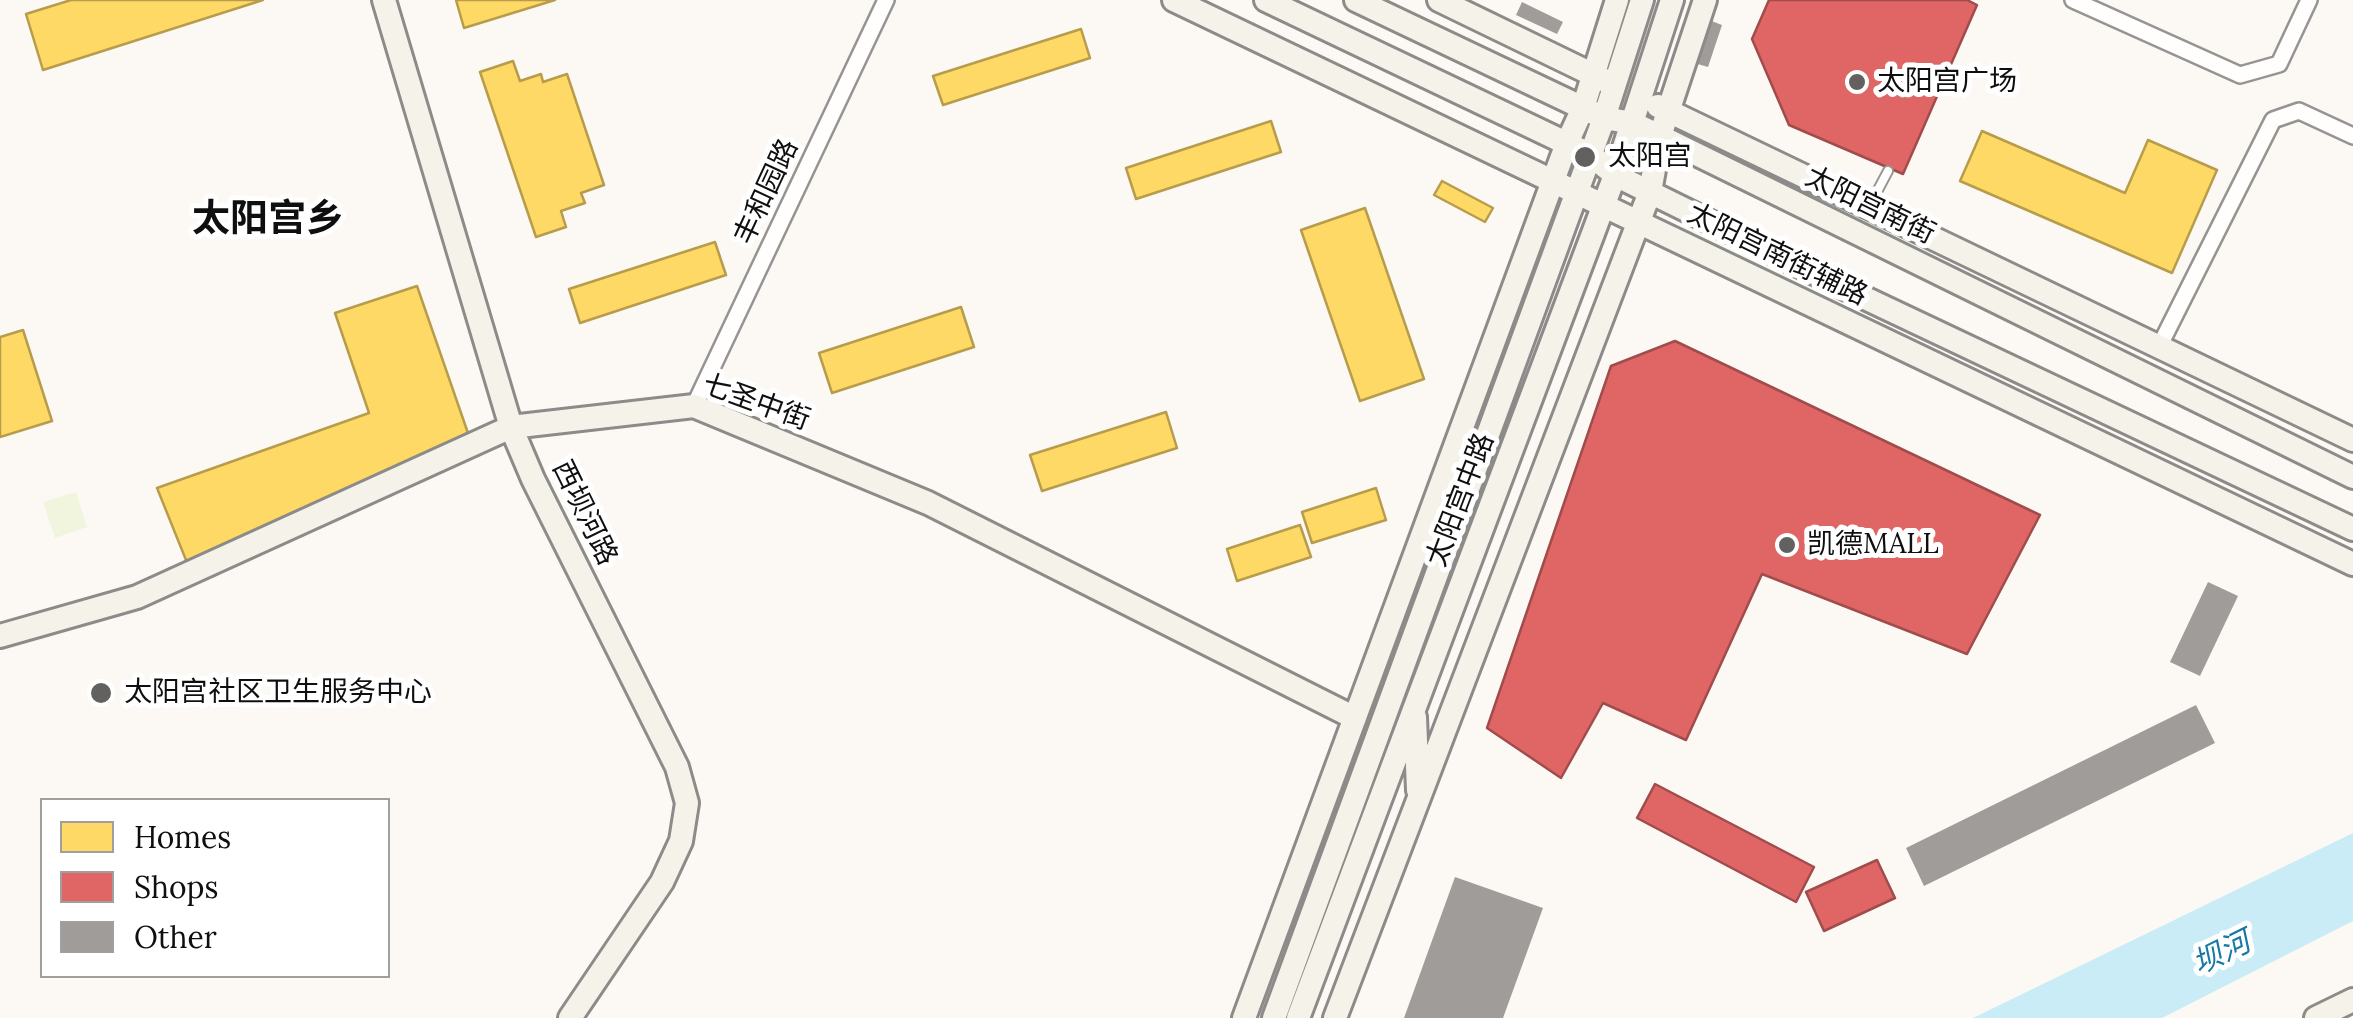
<!DOCTYPE html>
<meta charset="utf-8">
<style>
body{margin:0}
#map{position:relative;width:2353px;height:1018px;overflow:hidden;background:#fcf9f4;font-family:Lora,serif}
canvas{display:block}
.legend{position:absolute;left:40px;top:798px;width:350px;height:180px;box-sizing:border-box;background:#fff;border:2px solid #9f9f9f;margin:0;padding:12px 18px;list-style:none;font-size:30px;color:#0f0f0f}
.legend li{display:flex;align-items:center;gap:20px;height:50px}
.legend b{width:50px;border:2px solid #9f9f9f}
</style>
<div id="map">
<canvas width="2353" height="1018"></canvas>
<ul class="legend">
<li><b style="height:28px;background:#ffd966"></b>Homes</li>
<li><b style="height:28px;background:#e06666"></b>Shops</li>
<li><b style="height:28px;background:#a09c99"></b>Other</li>
</ul>
</div>
<script>
const ctx = document.querySelector('canvas').getContext('2d');
ctx.lineJoin = 'round';
function fillPath(path, color) {
  ctx.fillStyle = color;
  ctx.fill(path, 'evenodd');
}
function shape(rows) {
  const path = new Path2D();
  for (const r of rows) {
    path.moveTo(r[0], r[1]);
    for (let i = 2; i < r.length; i += 2) path.lineTo(r[i], r[i + 1]);
  }
  return path;
}
function stroke(path, color, width, dash) {
  ctx.strokeStyle = color;
  ctx.lineWidth = width;
  ctx.lineCap = dash ? 'butt' : 'round';
  ctx.setLineDash(dash || []);
  ctx.stroke(path);
}
function drawText(font, color, halo, rows, align = 'center') {
  ctx.font = font + ' Lora,"Noto Sans SC",serif';
  ctx.lineWidth = 10;
  ctx.setLineDash([]);
  ctx.textBaseline = 'middle';
  ctx.strokeStyle = halo;
  ctx.fillStyle = color;
  for (const [text, x, y, turn = 0] of rows) {
    ctx.save();
    ctx.translate(x, y);
    ctx.rotate((+turn || 0) * Math.PI / 180);
    ctx.textAlign = isNaN(turn) ? turn : align;
    if (halo) ctx.strokeText(text, 0, 0);
    ctx.fillText(text, 0, 0);
    ctx.restore();
  }
}
const pitch = shape([
 [76,492,87,527,55,538,43,502]
]);
const water = shape([
 [2353,833,2353,921,2162,1018,1973,1018]
]);
const homes = shape([
 [71,0,263,0,43,70,26,14,71,0],
 [456,0,555,0,464,28,456,0],
 [1081,29,1090,58,943,105,933,76,1081,29],
 [513,61,520,81,541,74,543,82,567,74,604,185,581,193,585,203,561,211,566,227,536,237,480,72,513,61],
 [1271,121,1281,152,1136,199,1126,168,1271,121],
 [1982,131,2125,193,2148,140,2217,170,2172,273,1960,181,1982,131],
 [1442,181,1493,208,1485,222,1434,195,1442,181],
 [1365,208,1424,379,1360,401,1301,230,1365,208],
 [715,242,726,275,580,323,569,289,715,242],
 [417,286,469,436,188,565,157,488,369,413,335,313,417,286],
 [961,307,974,347,832,393,819,353,961,307],
 [23,330,52,421,0,437,0,337,23,330],
 [1166,412,1177,448,1042,491,1030,455,1166,412],
 [1376,488,1386,520,1312,543,1302,512,1376,488],
 [1300,525,1311,557,1237,581,1227,549,1300,525]
]);
const shops = shape([
 [1769,0,1967,0,1977,5,1903,174,1789,125,1752,39,1769,0],
 [1675,341,2040,515,1967,654,1762,574,1686,740,1603,703,1561,778,1487,728,1611,366,1675,341],
 [1655,784,1814,867,1796,902,1637,818,1655,784],
 [1877,860,1895,898,1824,931,1806,892,1877,860]
]);
const building = shape([
 [1522,2,1563,22,1557,34,1516,15],
 [1709,20,1722,25,1708,67,1694,63],
 [2208,582,2238,596,2200,676,2170,662],
 [2196,705,2215,743,1924,886,1906,848],
 [1455,877,1543,908,1503,1018,1404,1018]
]);
const lane = shape([
 [1871,203,1888,171]
]);
const street = shape([
 [2073,0,2240,75,2279,64,2309,0],
 [2159,347,2273,120,2299,111,2353,136],
 [694,406,886,0]
]);
const secondary = shape([
 [384,0,511,427,533,479,677,767,687,803,681,841,662,882,570,1018],
 [1174,0,2353,564],
 [1266,0,1591,155,1615,175,1867,299,2353,529],
 [1356,0,1604,118,1633,123,2353,477],
 [1439,0,1606,81],
 [1658,106,2353,440],
 [0,636,137,597,511,427,694,406,928,503,1355,718],
 [1415,717,1418,790],
 [1244,1018,1567,143,1583,108,1617,0],
 [1274,1018,1604,118,1642,0],
 [1298,1018,1615,175,1672,0],
 [1335,1018,1650,192,1660,136,1705,0],
 [2316,1018,2353,1000]
]);
const markers = [
 [1857,82,10,"#62615f"],
 [1585,157,12,"#62615f"],
 [1787,545,10,"#62615f"],
 [101,693,12,"#62615f"]
];
const poiNames = [
 ["太阳宫广场",1877,82],
 ["太阳宫",1608,157],
 ["凯德MALL",1807,545],
 ["太阳宫社区卫生服务中心",124,693]
];
const streetNames = [
 ["丰和园路",767,192,-65],
 ["太阳宫南街",1870,206,26],
 ["太阳宫南街辅路",1777,255,26],
 ["七圣中街",756,403,20],
 ["太阳宫中路",1461,500,-69],
 ["西坝河路",584,513,64]
];
const waterNames = [
 ["坝河",2222,954,-26]
];
const districtNames = [
 ["太阳宫乡",268,220]
];
fillPath(pitch, '#f2f5dd');
fillPath(water, '#caecf7');
fillPath(homes, '#ffd966');
stroke(homes, '#b79c4c', 2.5);
fillPath(shops, '#e06666');
stroke(shops, '#a14c4c', 2.5);
fillPath(building, '#a09c99');
stroke(lane, '#969492', 12);
stroke(street, '#969492', 20);
stroke(secondary, '#8c8b89', 28);
stroke(lane, '#fffefd', 8);
stroke(street, '#fffefd', 15);
stroke(secondary, '#f5f2ea', 22);
for (const [x, y, r, color] of markers) {
  const dot = new Path2D();
  dot.arc(x, y, r, 0, 2 * Math.PI);
  ctx.fillStyle = color;
  ctx.fill(dot);
  stroke(dot, '#fff', 4);
}
drawText('28px', '#0f0f0f', '#fff', poiNames, 'left');
drawText('28px', '#0f0f0f', '#fff', streetNames);
drawText('italic 30px', '#1479a4', '#fff', waterNames);
drawText('bold 38px', '#0f0f0f', '#fff', districtNames);
</script>
